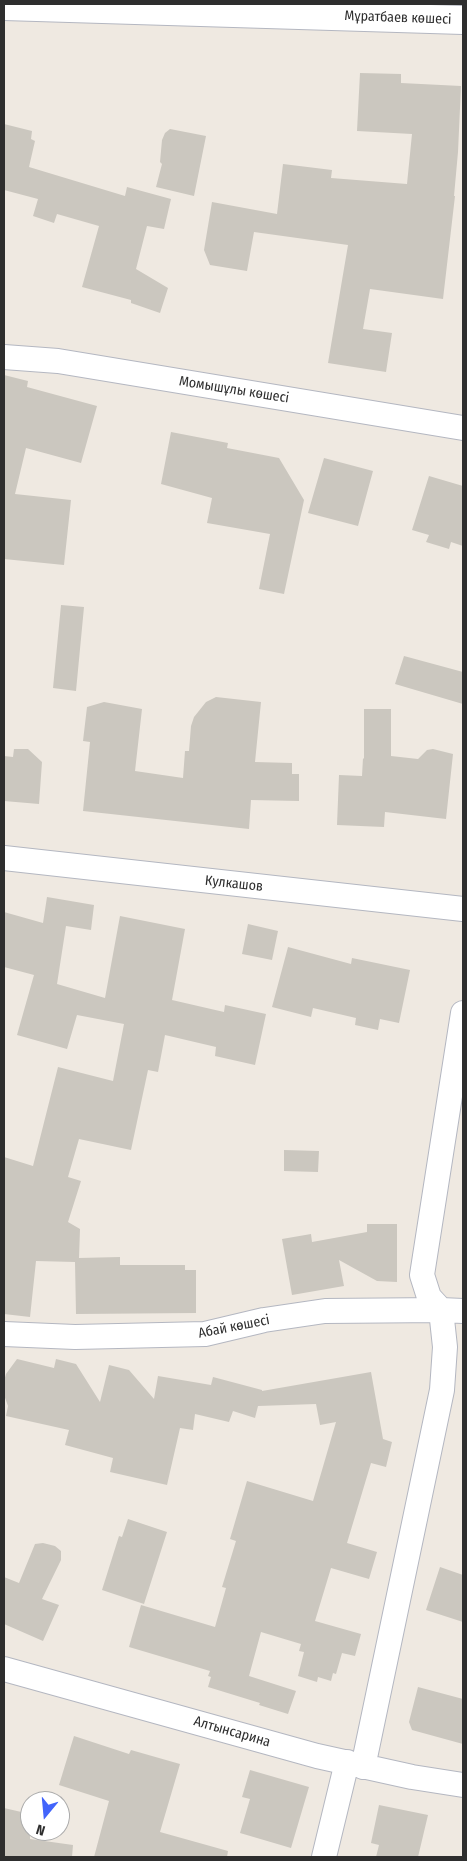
<!DOCTYPE html>
<meta charset="utf-8">
<style>
body{margin:0}
#map{position:relative;width:467px;height:1861px;overflow:hidden;background:#efe9e1;font-family:"Fira Sans Condensed",sans-serif}
canvas{display:block}
.frame{position:absolute;inset:0;border:5px solid #2e2e2e;pointer-events:none}
.north{position:absolute;left:20px;top:1791px;width:50px;height:50px;box-sizing:border-box;background:#fff;border:1px solid #ababab;border-radius:50%;rotate:197deg;font-size:14px;font-weight:700;line-height:20px;text-align:center;color:#2e2e2e}
.north::after{content:'';display:block;margin:auto;width:18px;height:22px;background:#4264fb;clip-path:polygon(50% 0,100% 100%,50% 72%,0 100%)}
</style>
<div id="map">
<canvas width="467" height="1861"></canvas>
<div class="frame"></div>
<div class="north">N</div>
</div>
<script>
const ctx = document.querySelector('canvas').getContext('2d');
ctx.lineJoin = 'round';
function fillPath(path, color) {
  ctx.fillStyle = color;
  ctx.fill(path, 'evenodd');
}
function shape(rows) {
  const path = new Path2D();
  for (const r of rows) {
    path.moveTo(r[0], r[1]);
    for (let i = 2; i < r.length; i += 2) path.lineTo(r[i], r[i + 1]);
  }
  return path;
}
function stroke(path, color, width, dash) {
  ctx.strokeStyle = color;
  ctx.lineWidth = width;
  ctx.lineCap = dash ? 'butt' : 'round';
  ctx.setLineDash(dash || []);
  ctx.stroke(path);
}
function drawText(font, color, halo, rows, align = 'center') {
  ctx.font = font + ' "Fira Sans Condensed",sans-serif';
  ctx.lineWidth = 4;
  ctx.setLineDash([]);
  ctx.textBaseline = 'middle';
  ctx.strokeStyle = halo;
  ctx.fillStyle = color;
  for (const [text, x, y, turn = 0] of rows) {
    ctx.save();
    ctx.translate(x, y);
    ctx.rotate((+turn || 0) * Math.PI / 180);
    ctx.textAlign = isNaN(turn) ? turn : align;
    if (halo) ctx.strokeText(text, 0, 0);
    ctx.fillText(text, 0, 0);
    ctx.restore();
  }
}
const building = shape([
 [360,73,401,74,401,83,461,86,458,152,454,196,455,196,443,299,370,289,363,329,392,333,386,372,328,363,348,245,254,232,247,271,210,265,204,250,212,202,277,214,283,164,332,170,331,178,407,184,412,134,357,131],
 [4,124,32,131,31,139,35,141,29,167,125,196,127,187,171,199,164,229,147,226,136,269,168,288,160,313,131,303,131,300,82,287,99,226,57,214,54,223,33,216,38,199,4,190],
 [170,129,206,136,194,196,156,187,162,164,160,162,162,140,165,133],
 [4,375,28,381,27,387,97,406,81,463,26,448,15,494,71,500,64,565,4,559],
 [171,432,228,443,227,448,279,458,304,500,284,594,259,589,270,534,207,523,212,498,161,484],
 [324,458,373,471,358,526,308,513],
 [429,476,463,486,463,546,451,542,449,549,426,542,429,535,412,530],
 [61,605,84,607,76,691,53,688],
 [404,656,463,672,463,704,395,684],
 [216,697,261,702,255,762,292,763,292,774,299,774,299,801,251,800,249,829,83,811,90,742,83,741,87,707,104,702,142,709,135,771,183,778,185,751,189,751,191,726,194,717,206,702],
 [364,709,391,709,391,756,418,759,427,750,433,749,453,754,446,819,385,812,384,827,337,825,339,775,362,776,363,758,364,759],
 [14,749,28,749,42,762,39,804,4,801,4,756,13,757],
 [47,897,94,905,91,930,66,926,57,984,105,998,120,916,185,929,172,1000,224,1012,225,1005,266,1014,255,1065,215,1056,216,1047,165,1035,158,1072,148,1070,131,1150,79,1139,68,1177,81,1181,68,1222,80,1229,79,1258,120,1257,120,1265,185,1265,185,1270,196,1270,196,1313,76,1314,75,1262,36,1261,30,1317,4,1314,4,1157,33,1166,58,1067,113,1081,124,1024,77,1015,67,1049,17,1035,34,975,4,967,4,912,43,923],
 [248,924,278,931,272,960,242,954],
 [288,947,351,964,352,958,410,970,399,1023,380,1019,378,1030,355,1025,356,1018,313,1008,311,1017,272,1007],
 [284,1150,319,1151,318,1172,284,1171],
 [367,1224,397,1224,397,1282,377,1281,339,1260,344,1286,292,1295,282,1239,311,1234,312,1242,367,1232],
 [17,1359,54,1368,56,1359,76,1364,100,1402,109,1365,129,1370,154,1399,158,1376,211,1385,213,1377,262,1390,262,1391,371,1372,383,1439,392,1442,386,1467,371,1463,347,1543,377,1552,369,1579,331,1568,315,1621,361,1634,355,1656,342,1653,336,1674,333,1673,331,1681,318,1677,317,1682,298,1676,304,1652,299,1651,301,1644,261,1632,249,1676,296,1691,288,1714,259,1705,260,1703,208,1687,211,1677,208,1676,210,1671,129,1647,141,1605,215,1627,226,1588,222,1587,236,1541,230,1539,247,1481,313,1501,336,1422,320,1425,316,1404,258,1406,255,1418,233,1411,229,1422,195,1414,193,1430,180,1428,167,1485,110,1472,113,1458,65,1445,69,1430,6,1416,8,1406,4,1395,4,1381,6,1374],
 [128,1519,167,1532,144,1604,102,1590,119,1536,122,1537],
 [43,1543,55,1546,61,1551,61,1560,42,1599,59,1605,43,1641,4,1624,4,1577,19,1583,35,1544],
 [440,1567,463,1575,463,1622,426,1610],
 [418,1687,463,1699,463,1744,412,1730,409,1722],
 [74,1736,129,1754,131,1750,180,1764,160,1832,228,1851,227,1857,94,1857,109,1801,59,1785],
 [250,1770,309,1787,291,1848,240,1833,250,1799,242,1797],
 [379,1805,428,1815,418,1857,376,1857,379,1845,371,1843],
 [4,1808,30,1814,30,1839,73,1845,72,1857,4,1857]
]);
const street = shape([
 [4,357,58,361,463,428],
 [4,858,463,909],
 [4,1334,75,1337,205,1334,264,1320,325,1311,441,1310,463,1311],
 [4,1669,317,1756,412,1777,463,1785],
 [363,1767,442,1390,445,1347,441,1310,429,1297,422,1275,463,1013],
 [324,1857,347,1762]
]);
const secondary = shape([
 [4,6,463,20]
]);
const streetNames = [
 ["Мұратбаев көшесі",398,18,2],
 ["Момышұлы көшесі",234,390,9],
 ["Кулкашов",234,884,6],
 ["Абай көшесі",234,1327,-11],
 ["Алтынсарина",232,1732,16]
];
fillPath(building, '#cbc7bf');
stroke(street, '#b4b7c1', 26);
stroke(secondary, '#b4b7c1', 30);
stroke(street, '#fff', 24);
stroke(secondary, '#fff', 28);
drawText('14px', '#2e2e2e', '#fff', streetNames);
</script>
